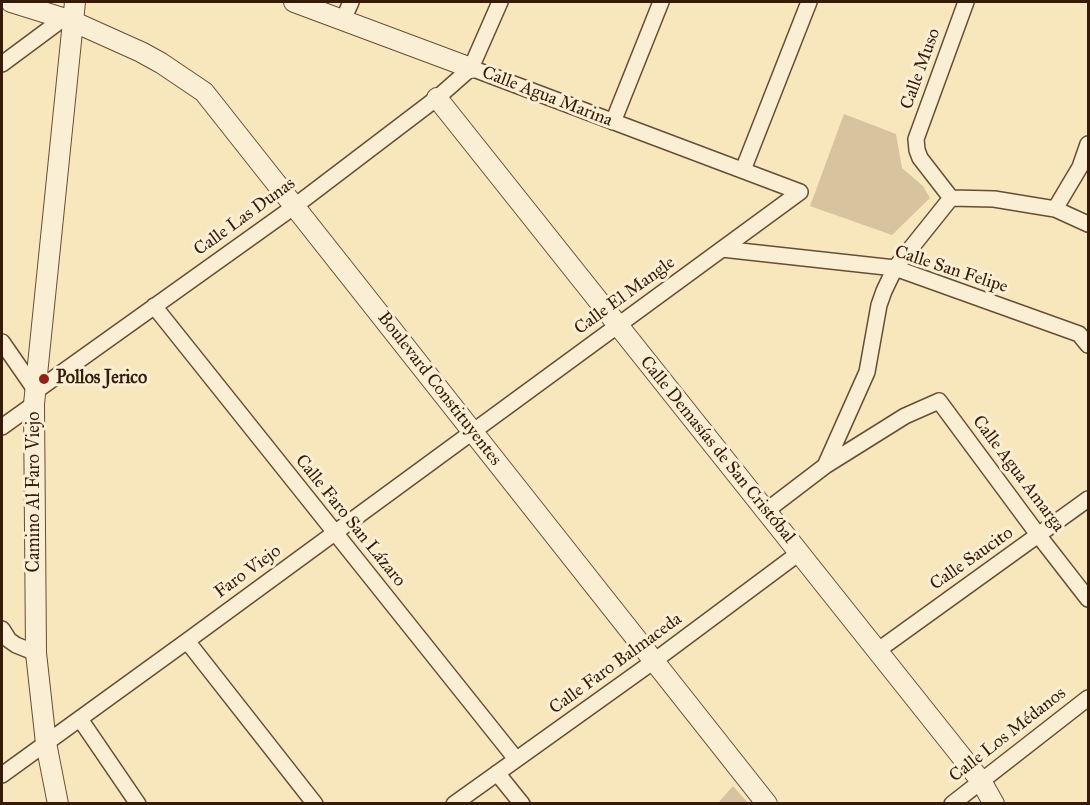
<!DOCTYPE html>
<meta charset="utf-8">
<style>
body{margin:0}
#map{position:relative;width:1090px;height:805px;overflow:hidden;background:#f8e6bd;font-family:"IM FELL Great Primer",serif}
canvas{display:block}
.frame{position:absolute;inset:0;border:3px solid #361b08;pointer-events:none}
</style>
<div id="map">
<canvas width="1090" height="805"></canvas>
<div class="frame"></div>
</div>
<script>
const ctx = document.querySelector('canvas').getContext('2d');
ctx.lineJoin = 'round';
function fillPath(path, color) {
  ctx.fillStyle = color;
  ctx.fill(path, 'evenodd');
}
function shape(rows) {
  const path = new Path2D();
  for (const r of rows) {
    path.moveTo(r[0], r[1]);
    for (let i = 2; i < r.length; i += 2) path.lineTo(r[i], r[i + 1]);
  }
  return path;
}
function stroke(path, color, width, dash) {
  ctx.strokeStyle = color;
  ctx.lineWidth = width;
  ctx.lineCap = dash ? 'butt' : 'round';
  ctx.setLineDash(dash || []);
  ctx.stroke(path);
}
function drawText(font, color, halo, rows, align = 'center') {
  ctx.font = font + ' "IM FELL Great Primer",serif';
  ctx.lineWidth = 6;
  ctx.setLineDash([]);
  ctx.textBaseline = 'middle';
  ctx.strokeStyle = halo;
  ctx.fillStyle = color;
  for (const [text, x, y, turn = 0] of rows) {
    ctx.save();
    ctx.translate(x, y);
    ctx.rotate((+turn || 0) * Math.PI / 180);
    ctx.textAlign = isNaN(turn) ? turn : align;
    if (halo) ctx.strokeText(text, 0, 0);
    ctx.fillText(text, 0, 0);
    ctx.restore();
  }
}
const green = shape([
 [844,114,896,134,902,168,923,186,930,198,892,235,810,206],
 [733,786,748,803,718,803]
]);
const minor = shape([
 [966,2,916,139,917,150,920,158,951,198,994,199,1055,209,1088,224],
 [343,20,351,2],
 [2,64,64,18],
 [471,68,800,192],
 [613,122,661,2],
 [743,170,809,2],
 [1055,209,1080,167,1088,144],
 [722,249,895,268,1079,334,1088,345],
 [154,306,516,759],
 [2,342,36,391,295,206,437,98,471,68,500,2],
 [2,427,34,404],
 [825,466,867,372,879,305,884,291,895,268,951,198],
 [766,511,825,466,905,416,939,401,1039,536,1088,599],
 [2,629,9,640,16,645,36,653],
 [187,641,315,804],
 [877,651,1088,499],
 [80,719,138,804],
 [497,773,522,804],
 [2,775,187,641,800,192],
 [454,804,654,661,799,553],
 [952,804,1088,698]
]);
const tertiary = shape([
 [11,2,72,21,141,52,161,63,204,92,767,804],
 [294,2,471,68],
 [437,98,981,781,994,804],
 [58,804,46,743,36,653,34,404,75,2]
]);
const markers = [
 [44,379,6,"#8f2418"]
];
const streetNames = [
 ["Calle Muso",921,69,-70],
 ["Calle Agua Marina",547,97,21],
 ["Calle Las Dunas",245,217,-36],
 ["Calle San Felipe",951,270,18],
 ["Calle El Mangle",625,296,-36],
 ["Boulevard Constituyentes",439,389,52],
 ["Calle Demasías de San Cristóbal",717,450,51],
 ["Calle Agua Amarga",1018,474,53],
 ["Camino Al Faro Viejo",35,492,-90],
 ["Calle Faro San Lázaro",350,521,51],
 ["Calle Saucito",972,559,-35],
 ["Faro Viejo",248,572,-36],
 ["Calle Faro Balmaceda",616,664,-36],
 ["Calle Los Médanos",1008,735,-38]
];
const poiNames = [
 ["Pollos Jerico",56,379]
];
fillPath(green, '#d7c39e');
stroke(minor, '#664e35', 18);
stroke(tertiary, '#664e35', 22);
stroke(minor, '#faefd4', 15);
stroke(tertiary, '#faefd4', 20);
for (const [x, y, r, color] of markers) {
  const dot = new Path2D();
  dot.arc(x, y, r, 0, 2 * Math.PI);
  ctx.fillStyle = color;
  ctx.fill(dot);
  stroke(dot, '#faefd4', 2);
}
drawText('18px', '#361b08', '#faefd4', streetNames);
drawText('bold 18px', '#361b08', '#faefd4', poiNames, 'left');
</script>
